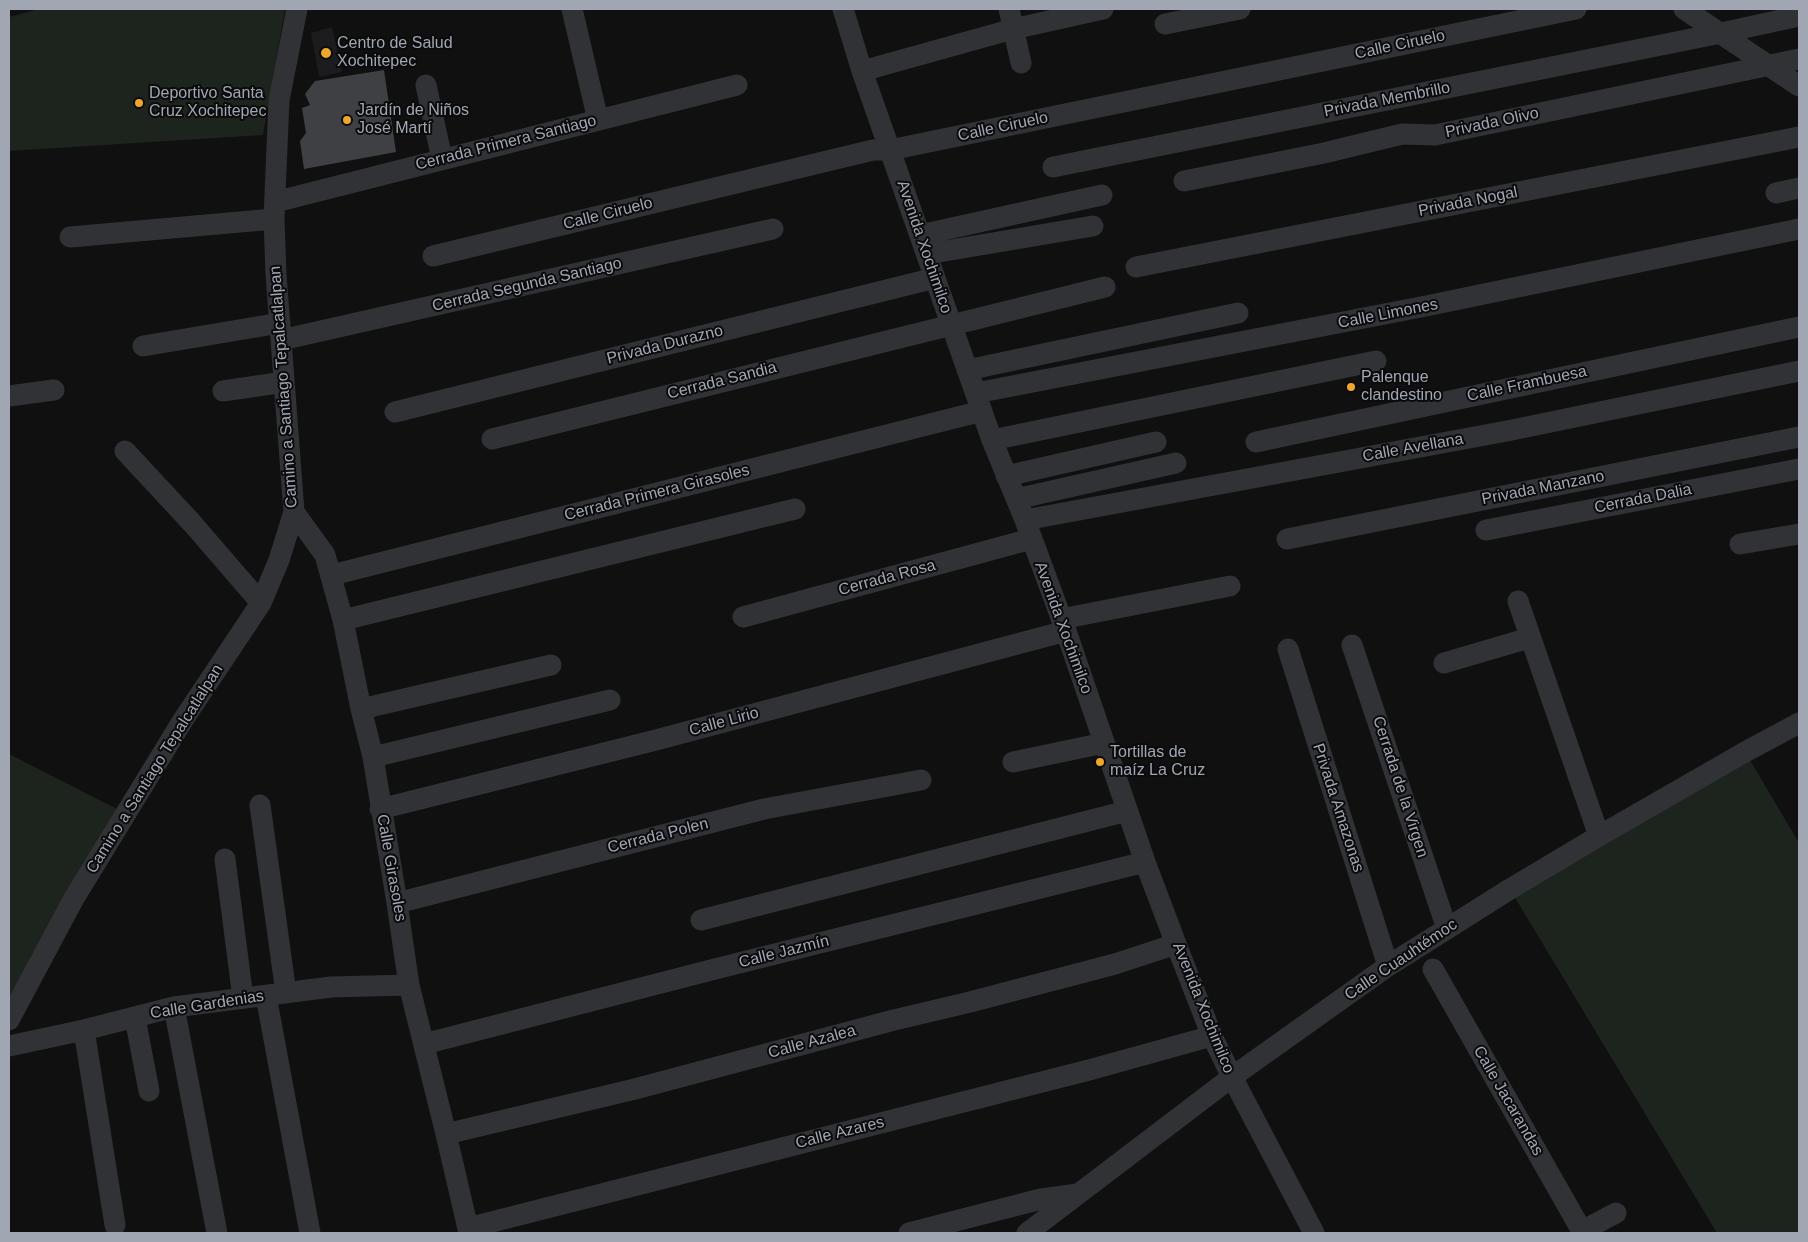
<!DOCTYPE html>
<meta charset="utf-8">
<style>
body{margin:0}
#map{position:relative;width:1808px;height:1242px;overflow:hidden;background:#101011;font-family:Arial,sans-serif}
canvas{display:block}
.frame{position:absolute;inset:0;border:10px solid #a1a7b2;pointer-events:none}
</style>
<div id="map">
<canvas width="1808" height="1242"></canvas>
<div class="frame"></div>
</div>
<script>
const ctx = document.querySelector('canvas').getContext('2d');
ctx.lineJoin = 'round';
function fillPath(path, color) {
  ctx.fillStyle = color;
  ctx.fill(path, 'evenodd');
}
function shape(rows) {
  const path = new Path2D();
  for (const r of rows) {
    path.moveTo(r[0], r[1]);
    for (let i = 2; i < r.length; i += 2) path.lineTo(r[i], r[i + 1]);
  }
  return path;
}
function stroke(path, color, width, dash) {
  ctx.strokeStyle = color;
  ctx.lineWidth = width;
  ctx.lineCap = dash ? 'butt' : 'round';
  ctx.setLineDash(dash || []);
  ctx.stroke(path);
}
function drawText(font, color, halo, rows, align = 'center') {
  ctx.font = font + ' Arial,sans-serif';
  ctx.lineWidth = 4;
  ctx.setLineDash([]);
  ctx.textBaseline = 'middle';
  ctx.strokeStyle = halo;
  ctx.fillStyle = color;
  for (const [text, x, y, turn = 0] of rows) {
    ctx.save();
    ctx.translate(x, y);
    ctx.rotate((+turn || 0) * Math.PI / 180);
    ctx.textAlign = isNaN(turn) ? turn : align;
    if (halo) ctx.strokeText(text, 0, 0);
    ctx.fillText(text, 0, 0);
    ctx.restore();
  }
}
const built = shape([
 [332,27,342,72,319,77,311,33]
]);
const green = shape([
 [39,9,285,9,263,135,9,151,9,17],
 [9,754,117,809,9,1008],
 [1747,755,1799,843,1799,1233,1717,1233,1511,891]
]);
const building = shape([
 [384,70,396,152,304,169,300,141,306,133,302,108,310,105,305,94,315,81]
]);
const minor = shape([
 [572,9,598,120],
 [843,9,862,71,992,440,1025,520,1066,631,1145,862,1176,944,1212,1036,1232,1077,1314,1233],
 [1009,9,1021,63],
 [1684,9,1799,86],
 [1165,24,1240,9],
 [862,71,1013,29,1103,9],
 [426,85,442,159],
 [1053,167,1721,33,1799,16],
 [1184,181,1324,153,1402,134,1435,135,1799,59],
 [1776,193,1799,188],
 [275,202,737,85],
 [920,235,1102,195],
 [70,237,274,219],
 [927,254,1093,226],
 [433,256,873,150,890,150,1576,9],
 [1136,267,1799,137],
 [281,340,773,229],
 [143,346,280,323],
 [967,370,1238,313],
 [223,391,284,382],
 [976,393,1426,306,1799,229],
 [9,396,54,390],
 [395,412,935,278],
 [492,439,1105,287],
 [992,440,1376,361],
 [1256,442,1799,327],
 [125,451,192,523,261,603],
 [1006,476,1156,442],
 [1016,499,1176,463],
 [294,512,325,555,343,620,361,709,373,757,397,903,409,985,446,1134,469,1233],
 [1025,520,1507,431,1799,371],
 [1486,530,1799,469],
 [1287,539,1799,437],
 [1740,544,1799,534],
 [332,575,982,411],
 [1518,601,1599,836],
 [743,617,1031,539],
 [1061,619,1230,586],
 [343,620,795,509],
 [1352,645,1447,929],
 [1288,649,1388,966],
 [1444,663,1529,638],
 [361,709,551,665],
 [373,757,610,700],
 [1013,762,1104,743],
 [260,805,286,993],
 [380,809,656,740,1066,631],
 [225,859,243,998],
 [397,903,764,809,921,780],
 [701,920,1127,811],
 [1433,969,1583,1233],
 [266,996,310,1233],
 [174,1007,217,1233],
 [135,1018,149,1091],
 [9,1020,73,900,183,720,261,603,279,560,294,512,276,274,274,219,279,100,297,9],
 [84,1030,115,1225],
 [424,1044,715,969,1145,862],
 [9,1046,84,1030,174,1007,331,987,409,985],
 [446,1134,635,1089,894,1020,970,1002,1115,964,1176,944],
 [468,1228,1089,1070,1212,1036],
 [1582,1231,1616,1213],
 [909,1233,1041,1199,1078,1194],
 [1027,1233,1232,1077,1388,966,1510,889,1599,836,1745,752,1799,723]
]);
const markers = [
 [326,53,6,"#eea72b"],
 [139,103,5,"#eea72b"],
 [347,120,5,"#eea72b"],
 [1351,387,5,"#eea72b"],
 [1100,762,5,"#eea72b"]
];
const poiNames = [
 ["Centro de Salud",337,44],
 ["Xochitepec",337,62],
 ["Deportivo Santa",149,94],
 ["Cruz Xochitepec",149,112],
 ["Jardín de Niños",357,111],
 ["José Martí",357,129],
 ["Palenque",1361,378],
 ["clandestino",1361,396],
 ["Tortillas de",1110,753],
 ["maíz La Cruz",1110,771]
];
const streetNames = [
 ["Calle Ciruelo",1400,45,-12],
 ["Privada Membrillo",1387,100,-11],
 ["Privada Olivo",1492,123,-12],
 ["Calle Ciruelo",1003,127,-12],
 ["Cerrada Primera Santiago",506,143,-14],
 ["Privada Nogal",1468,202,-11],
 ["Calle Ciruelo",608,214,-14],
 ["Avenida Xochimilco",924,247,71],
 ["Cerrada Segunda Santiago",527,285,-13],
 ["Calle Limones",1388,314,-11],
 ["Privada Durazno",665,345,-14],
 ["Cerrada Sandia",722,381,-14],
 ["Calle Frambuesa",1527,384,-12],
 ["Camino a Santiago Tepalcatlalpan",284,387,-94],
 ["Calle Avellana",1413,448,-10],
 ["Privada Manzano",1543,488,-11],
 ["Cerrada Primera Girasoles",657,493,-14],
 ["Cerrada Dalia",1643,499,-11],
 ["Cerrada Rosa",887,578,-15],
 ["Avenida Xochimilco",1063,628,70],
 ["Calle Lirio",724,722,-15],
 ["Camino a Santiago Tepalcatlalpan",155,769,-58],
 ["Cerrada de la Virgen",1400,787,72],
 ["Privada Amazonas",1338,808,72],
 ["Cerrada Polen",658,836,-14],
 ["Calle Girasoles",391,868,80],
 ["Calle Jazmín",784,952,-14],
 ["Calle Cuauhtémoc",1401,960,-34],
 ["Calle Gardenias",207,1005,-9],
 ["Avenida Xochimilco",1203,1008,68],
 ["Calle Azalea",812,1042,-15],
 ["Calle Jacarandas",1508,1101,60],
 ["Calle Azares",840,1133,-14]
];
fillPath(built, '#1c1c1e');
fillPath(green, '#1c241d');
fillPath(building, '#3f4044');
stroke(minor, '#313236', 21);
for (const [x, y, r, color] of markers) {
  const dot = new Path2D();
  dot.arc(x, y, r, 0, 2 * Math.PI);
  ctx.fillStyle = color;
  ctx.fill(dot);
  stroke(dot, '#0b0b0c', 2);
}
drawText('16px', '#a1a7b2', '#0b0b0c', poiNames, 'left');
drawText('16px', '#a1a7b2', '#0b0b0c', streetNames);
</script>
